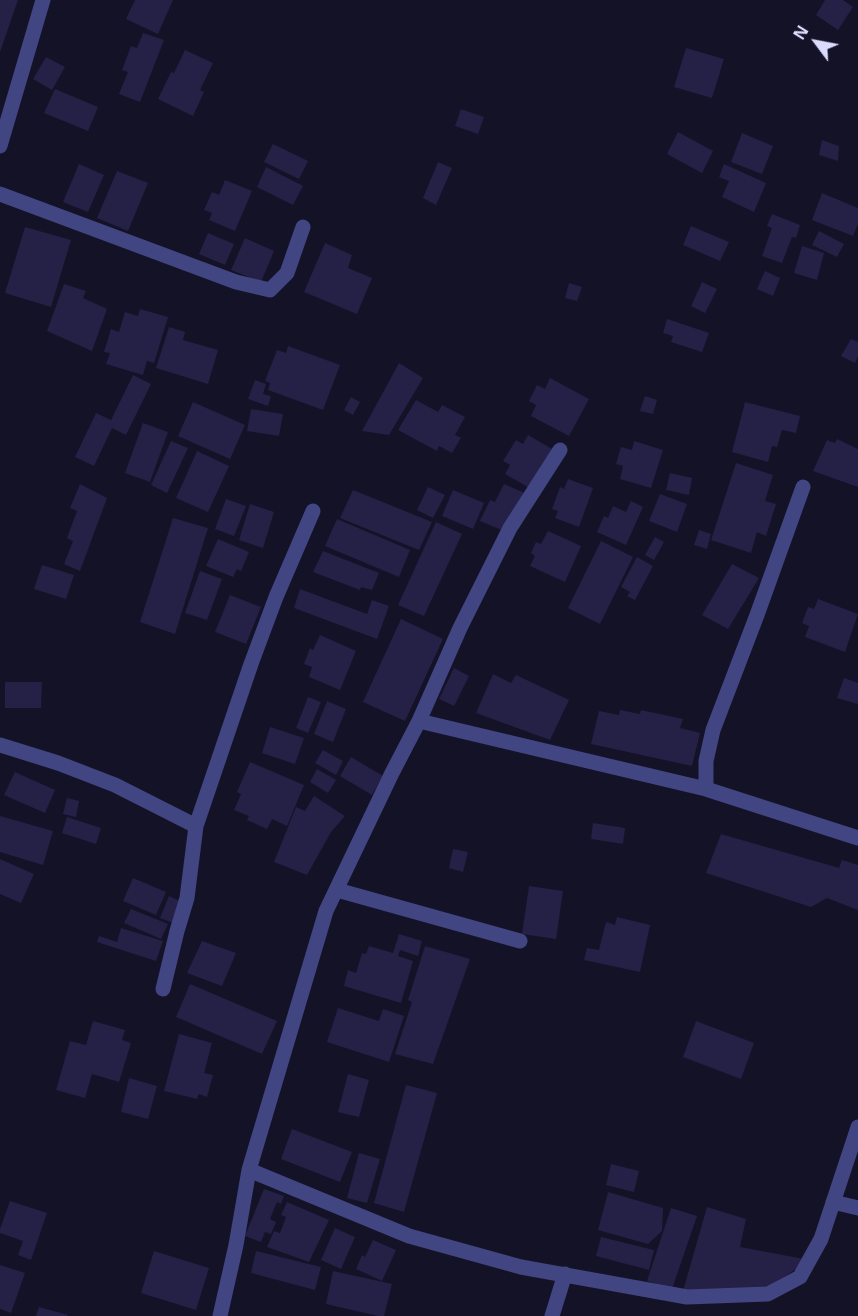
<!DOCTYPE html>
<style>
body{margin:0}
#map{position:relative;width:858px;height:1316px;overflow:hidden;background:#141227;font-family:"Open Sans",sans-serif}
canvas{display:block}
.north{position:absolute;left:786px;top:12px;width:60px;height:60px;-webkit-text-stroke:4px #141227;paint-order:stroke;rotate:302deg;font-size:16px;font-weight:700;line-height:24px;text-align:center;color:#dbdbfc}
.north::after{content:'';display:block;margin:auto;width:21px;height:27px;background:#dbdbfc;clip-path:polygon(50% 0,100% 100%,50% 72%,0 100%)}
</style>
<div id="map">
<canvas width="858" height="1316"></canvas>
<div class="north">N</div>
</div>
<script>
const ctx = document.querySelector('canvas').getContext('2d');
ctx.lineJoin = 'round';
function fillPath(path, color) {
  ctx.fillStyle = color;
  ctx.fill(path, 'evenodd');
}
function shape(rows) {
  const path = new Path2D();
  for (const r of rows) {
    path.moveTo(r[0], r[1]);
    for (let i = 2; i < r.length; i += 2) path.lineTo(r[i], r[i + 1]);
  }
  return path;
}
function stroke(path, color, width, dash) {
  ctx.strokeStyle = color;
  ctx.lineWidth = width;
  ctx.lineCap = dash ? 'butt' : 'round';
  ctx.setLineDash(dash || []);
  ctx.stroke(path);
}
const building = shape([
 [0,0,18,0,0,52],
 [135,0,173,0,158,34,126,19],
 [825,0,843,0,853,7,838,30,816,15],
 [143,33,164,40,140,102,119,94,128,72,122,70,131,46,137,48],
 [686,48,724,59,712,98,674,87],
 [185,50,213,63,200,90,204,92,193,116,158,99,171,72,174,73],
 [46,57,65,67,52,90,33,79],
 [55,89,98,107,88,131,44,113],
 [461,109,484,117,478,134,455,126],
 [678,132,713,151,702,173,667,154],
 [742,133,773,146,762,174,731,162],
 [822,140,839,146,838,161,819,155],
 [273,144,308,161,299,179,264,162],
 [438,162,452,168,436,205,423,198],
 [79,164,104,175,88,212,63,202],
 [724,164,766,183,754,212,722,197,729,181,719,177],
 [266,167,303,186,293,205,257,187],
 [117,171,148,183,128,231,97,218],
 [225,180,252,191,235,231,209,220,212,213,204,210,212,192,219,195],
 [822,193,858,208,858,224,853,236,812,220],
 [772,214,800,225,796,238,792,237,782,263,762,256,772,228,767,226],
 [691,226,729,242,720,261,683,245],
 [25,227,71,240,51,307,5,293],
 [819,231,844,244,837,257,812,245],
 [208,233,234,244,225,265,199,254],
 [245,238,274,251,261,282,231,270],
 [325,243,352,255,348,268,372,278,357,314,304,292],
 [802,246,824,253,817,280,794,273],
 [765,271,780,278,773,296,757,289],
 [702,282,717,289,705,313,691,306],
 [569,283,582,287,577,301,565,298],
 [64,284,86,291,83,298,107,309,92,351,47,331],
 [140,309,168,317,154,363,147,361,143,375,106,364,110,353,104,352,111,329,119,332,125,312,138,316],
 [667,319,709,333,702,352,671,342,673,336,663,333],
 [169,327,185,332,183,340,218,350,208,384,156,368],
 [851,339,858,342,858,356,855,363,841,356],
 [288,346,340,365,323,410,268,390,270,383,265,381,277,350,286,353],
 [399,363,423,378,389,435,362,431],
 [133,375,151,384,126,435,112,428,94,466,75,457,96,413,111,420],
 [550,378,589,399,569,436,531,416,536,405,529,401,537,385,545,389],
 [255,380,266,384,263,394,271,396,268,406,248,399],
 [645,396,657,400,653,414,640,411],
 [351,397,360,402,353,415,344,410],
 [416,400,438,412,442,405,465,417,455,435,461,438,452,453,439,446,437,451,398,430],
 [193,402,245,425,230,459,178,436],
 [745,402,800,416,796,433,782,430,777,447,772,446,768,462,732,452],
 [251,409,283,414,279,436,247,431],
 [143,423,168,432,150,482,125,473],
 [528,435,554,450,531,489,505,474,510,465,503,461,516,440,523,444],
 [837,439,858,449,858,487,813,471,827,440,835,443],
 [171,441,188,448,167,493,151,485],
 [634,441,663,450,651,488,620,479,623,466,616,464,621,447,632,450],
 [197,451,229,466,208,512,176,498],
 [736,463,773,475,765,501,776,504,766,536,757,532,751,553,711,540],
 [670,473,692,478,689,495,666,490],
 [568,479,593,488,579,527,555,518,558,511,552,509,560,487,564,489],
 [80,484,107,498,80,571,64,564,73,541,67,538,77,511,70,508],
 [504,484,527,494,504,531,480,521,490,500,495,502],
 [428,487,445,495,433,518,417,510],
 [353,490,432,522,419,550,340,518],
 [453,490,484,503,473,529,442,516],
 [660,494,687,504,677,532,649,521],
 [226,499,246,506,234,536,215,529],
 [631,501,643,507,626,545,597,532,604,516,608,518,613,506,626,512],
 [250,504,274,512,263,548,239,540],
 [173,518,208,528,175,634,140,622],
 [337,519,410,550,399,577,325,546],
 [436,522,462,534,424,616,398,605],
 [699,530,711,534,707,549,694,545],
 [548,531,581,546,565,582,530,566,535,556,531,553,536,542,541,544],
 [655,537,664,542,654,560,645,555],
 [218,539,249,552,241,571,237,569,233,577,206,566],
 [601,541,633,557,600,624,568,608],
 [323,551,379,573,372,590,361,587,360,590,313,572],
 [637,557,653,566,635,600,627,596,630,592,621,587],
 [732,564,759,578,728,629,702,615],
 [42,565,74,575,66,599,34,589],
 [200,571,222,579,207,620,185,613],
 [300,589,367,614,372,600,389,606,377,639,294,608],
 [230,595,261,607,246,644,215,632],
 [818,599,858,614,845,652,805,637,809,626,802,623,808,607,814,609],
 [401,619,443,639,405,721,363,702],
 [320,635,356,651,340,690,309,677,312,667,304,664,310,648,313,650],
 [454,668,469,676,454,706,439,699],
 [493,674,511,683,516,675,569,700,550,740,476,713],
 [844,678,858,683,858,704,837,698],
 [5,682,42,682,41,708,5,708],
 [308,697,321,702,308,733,296,728],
 [327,701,346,709,333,742,314,734],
 [620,710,640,714,641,710,683,719,680,728,700,733,692,766,591,744,599,711,619,715],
 [270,727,304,738,295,764,262,753],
 [323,750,343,761,336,775,315,763],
 [351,757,383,776,372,795,340,776],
 [250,762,304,785,287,826,272,819,267,829,247,820,249,816,234,810,241,794,237,792],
 [317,769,336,780,328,793,310,782],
 [15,772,55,790,45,813,4,795],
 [314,796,345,816,331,832,307,875,274,862,296,807,305,811],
 [67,798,79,801,76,817,63,814],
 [0,816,53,831,43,865,0,852],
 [67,817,101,828,96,844,62,833],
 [593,823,625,828,623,844,591,839],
 [721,834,839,868,842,860,858,865,858,910,827,898,811,907,706,873],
 [453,849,468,852,463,872,449,868],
 [0,859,34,874,21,903,0,894],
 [133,878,166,892,156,915,123,901],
 [529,886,563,891,556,939,522,934],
 [169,896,182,902,173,923,160,918],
 [131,909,168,924,161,939,124,923],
 [617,917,650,925,640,972,584,960,587,948,599,950,606,922,615,925],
 [121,928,163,941,156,961,97,942,99,936,117,942],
 [399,934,422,941,418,956,400,950,398,956,413,961,401,1003,344,986,348,970,356,973,362,953,366,954,369,946,393,953],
 [202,941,236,953,222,986,187,973],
 [425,946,470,959,433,1064,395,1054,412,1002,408,1000],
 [190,984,277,1021,262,1054,176,1017],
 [338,1008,379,1021,383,1009,404,1016,389,1062,327,1042],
 [93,1021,125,1030,122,1040,131,1043,119,1082,92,1074,85,1098,56,1090,70,1041,86,1045],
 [696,1021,754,1043,741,1079,683,1057],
 [179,1034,212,1043,204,1073,213,1075,207,1097,199,1094,197,1099,164,1091],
 [348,1074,369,1080,359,1117,338,1112],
 [129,1078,157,1086,148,1119,121,1112],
 [406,1085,437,1093,404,1212,374,1203],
 [292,1129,352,1152,340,1182,281,1159],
 [359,1153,380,1159,367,1203,347,1198],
 [611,1164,639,1171,634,1192,606,1185],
 [264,1189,284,1196,281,1204,277,1202,270,1219,276,1222,271,1234,265,1232,261,1242,245,1236],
 [608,1192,663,1208,662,1231,648,1244,598,1230],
 [10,1201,47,1213,31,1260,18,1255,23,1241,0,1233,0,1229],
 [287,1202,329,1220,309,1262,267,1247,274,1231,280,1233,286,1217,281,1215],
 [707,1207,746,1219,740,1247,804,1259,798,1268,762,1291,683,1291],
 [671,1208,697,1216,672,1289,647,1281],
 [335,1228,355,1237,341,1269,321,1260],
 [601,1237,654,1250,649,1270,596,1256],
 [373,1240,396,1250,382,1281,356,1269,362,1255,365,1257],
 [154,1251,209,1268,196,1310,141,1293],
 [256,1251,321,1267,315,1290,251,1273],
 [0,1265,25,1273,11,1313,0,1309],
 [333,1271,392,1284,384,1316,378,1316,326,1304],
 [39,1307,68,1315,67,1316,36,1316]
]);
const minor = shape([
 [0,146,43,0],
 [0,194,236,282,270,290,287,273,303,227],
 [419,721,460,628,510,528,560,450],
 [0,745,58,763,115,785,196,826,187,898,177,931,163,989],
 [706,789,706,761,713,730,757,615,803,487],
 [196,826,251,664,276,597,313,511],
 [337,890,520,941],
 [249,1170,409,1236,521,1267,687,1297,768,1294,800,1277,821,1239,858,1127],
 [833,1202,858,1208],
 [220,1316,236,1245,249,1170,326,911,392,773,419,721,706,789,858,838],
 [552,1316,565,1274]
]);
fillPath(building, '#242046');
stroke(minor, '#414582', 15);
</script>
